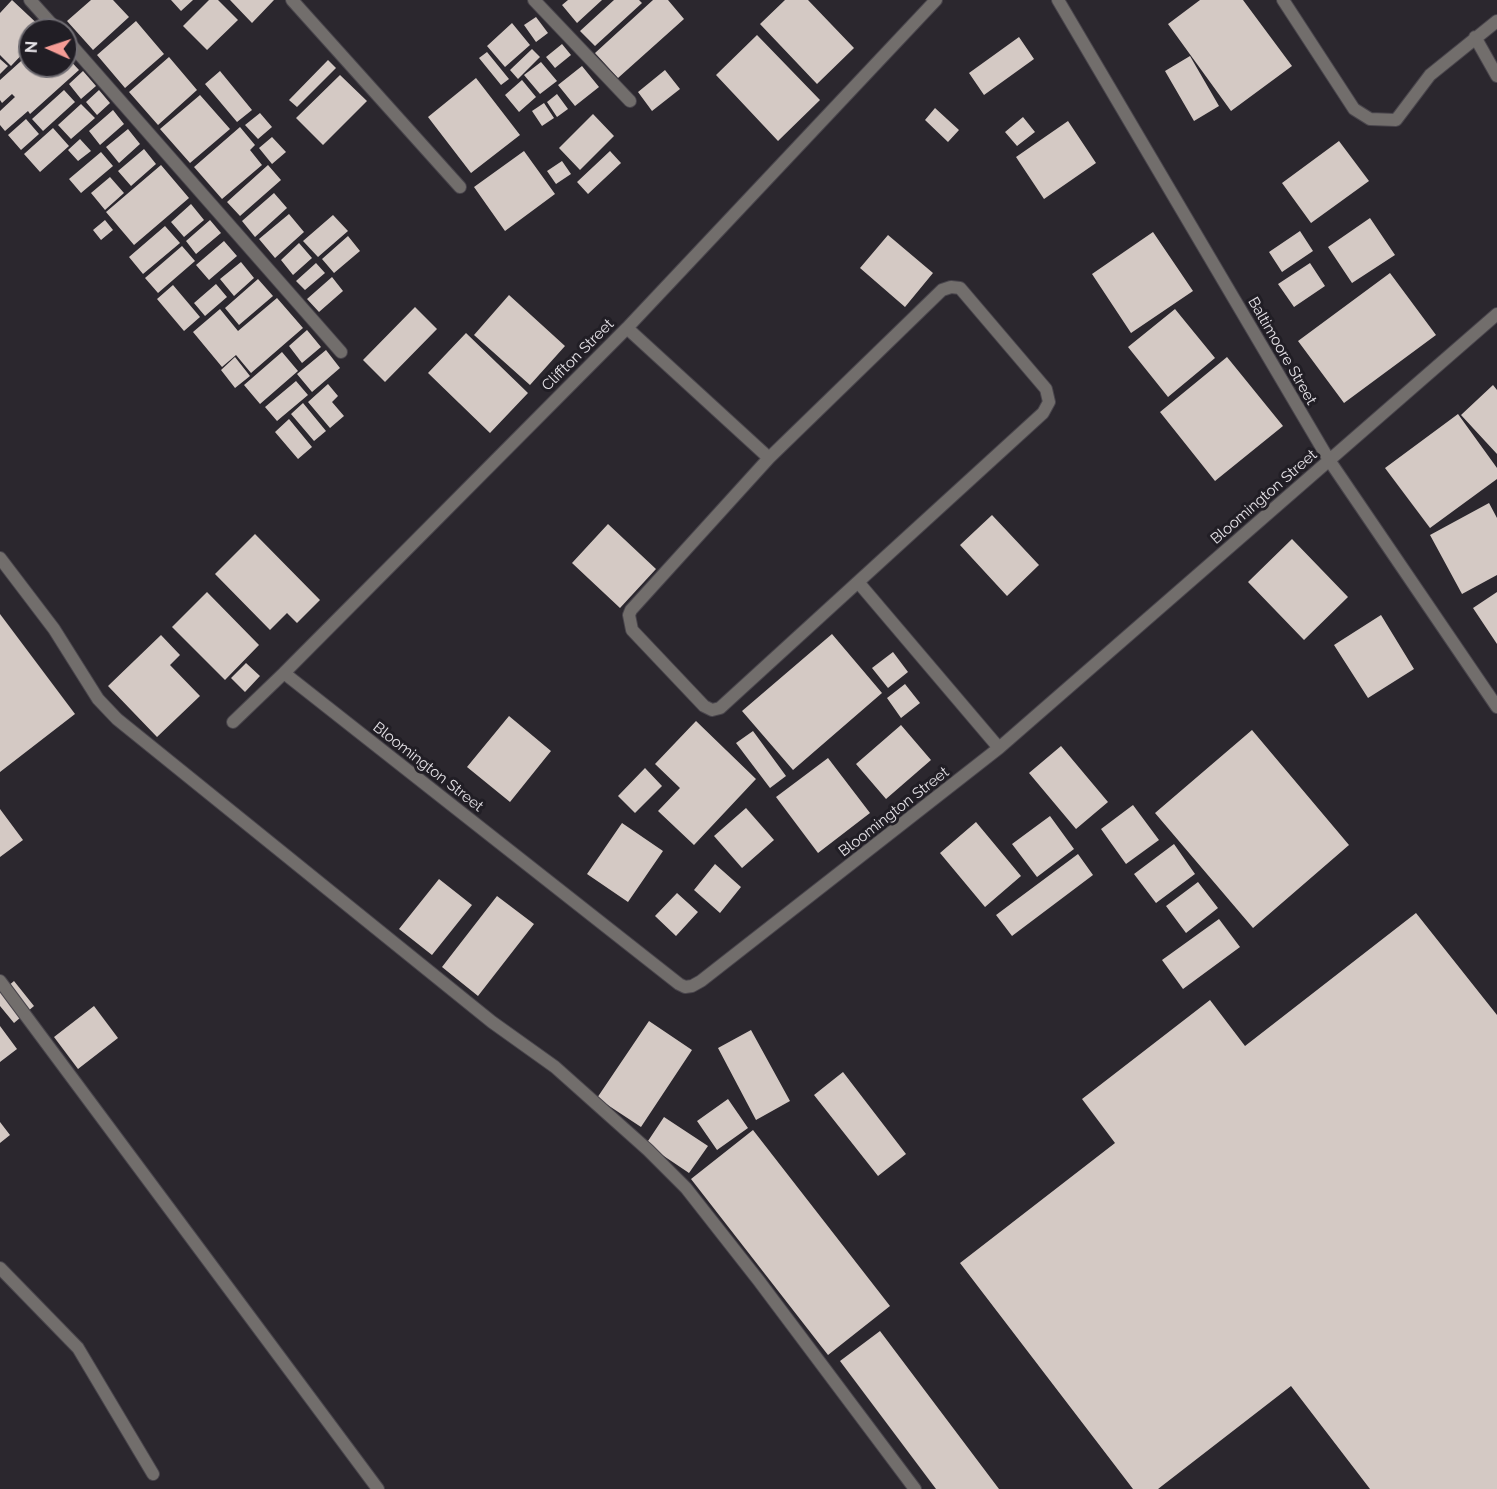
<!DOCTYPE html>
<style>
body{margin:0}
#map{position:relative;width:1497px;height:1489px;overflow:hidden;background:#2b272e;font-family:Raleway,sans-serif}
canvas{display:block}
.north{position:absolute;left:18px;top:18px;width:60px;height:60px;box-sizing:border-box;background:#211e25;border:2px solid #706d73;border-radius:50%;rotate:273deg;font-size:16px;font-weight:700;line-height:24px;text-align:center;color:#e6e3e8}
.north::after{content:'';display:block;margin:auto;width:21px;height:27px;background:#f59c96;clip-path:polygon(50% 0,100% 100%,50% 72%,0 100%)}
</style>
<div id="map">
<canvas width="1497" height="1489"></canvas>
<div class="north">N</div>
</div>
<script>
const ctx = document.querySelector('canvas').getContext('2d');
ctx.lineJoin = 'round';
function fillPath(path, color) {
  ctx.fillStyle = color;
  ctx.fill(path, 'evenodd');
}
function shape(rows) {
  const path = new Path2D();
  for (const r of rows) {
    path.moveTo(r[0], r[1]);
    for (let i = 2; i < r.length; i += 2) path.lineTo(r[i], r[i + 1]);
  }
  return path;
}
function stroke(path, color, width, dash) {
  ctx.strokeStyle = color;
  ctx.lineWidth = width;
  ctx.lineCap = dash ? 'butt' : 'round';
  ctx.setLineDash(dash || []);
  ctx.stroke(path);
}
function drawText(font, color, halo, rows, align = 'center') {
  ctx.font = font + ' Raleway,sans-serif';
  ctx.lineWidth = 6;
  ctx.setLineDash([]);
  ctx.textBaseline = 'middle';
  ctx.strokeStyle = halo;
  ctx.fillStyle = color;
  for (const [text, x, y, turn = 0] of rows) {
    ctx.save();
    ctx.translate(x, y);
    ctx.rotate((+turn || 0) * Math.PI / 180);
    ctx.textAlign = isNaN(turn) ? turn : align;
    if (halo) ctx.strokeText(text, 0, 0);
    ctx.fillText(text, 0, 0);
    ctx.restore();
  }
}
const building = shape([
 [12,0,44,30,30,30,30,46,11,66,0,55,0,13],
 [91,0,113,0,129,17,93,50,67,21],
 [171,0,193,0,181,11],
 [209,0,218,0,238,20,207,50,183,26],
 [230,0,274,0,252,23],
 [568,0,602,0,577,23,562,5],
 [614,0,639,0,642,3,595,46,580,31],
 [653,0,668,0,684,19,618,78,595,53],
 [785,0,808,0,854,48,817,84,760,24],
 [1200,0,1243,0,1292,66,1231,111,1168,24],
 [536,17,548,33,536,42,524,25],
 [136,21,164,54,125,88,97,55],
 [512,23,530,45,505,67,487,46],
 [757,35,820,100,778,141,716,75],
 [1019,37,1034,59,984,95,969,73],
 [562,44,571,55,555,68,546,57],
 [532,49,540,57,518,79,510,70],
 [487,52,509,79,501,85,479,58],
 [30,53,30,66,66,66,66,56,79,70,30,114,28,111,5,131,0,125,0,111,15,97,12,94,2,103,0,100,0,80],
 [1190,56,1219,106,1194,121,1165,71],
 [169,57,197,90,158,125,129,92],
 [0,59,8,66,0,74],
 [328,60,336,68,297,107,289,100],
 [541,62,557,81,540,94,524,75],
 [582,66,599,87,575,106,558,85],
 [665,70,680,89,652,111,638,92],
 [83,71,96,86,81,99,69,84],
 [220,71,252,110,237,122,205,84],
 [340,75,367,101,323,145,296,118],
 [476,78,520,135,471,173,428,117],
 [522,80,536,97,519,112,505,95],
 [64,90,75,102,43,131,32,119],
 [99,90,110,103,97,115,86,102],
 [557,94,568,109,557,117,547,102],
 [200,95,230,129,190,163,160,129],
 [544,103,554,118,542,126,532,111],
 [81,104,95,118,71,139,58,125],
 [935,108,959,130,948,142,925,120],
 [113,110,124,124,100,145,89,131],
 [260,113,272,127,258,139,245,125],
 [593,114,614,136,580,170,559,148],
 [1023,117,1035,132,1017,146,1005,132],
 [26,119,39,134,21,150,8,135],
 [1068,121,1096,163,1044,199,1016,157],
 [240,127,255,145,250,150,262,165,222,199,194,167],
 [53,128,69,146,40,172,24,154],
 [128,129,140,144,119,163,106,147],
 [272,137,286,152,272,164,259,148],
 [80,139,91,151,78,161,68,150],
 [1339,141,1369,181,1311,223,1282,183],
 [144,149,156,164,131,186,118,171],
 [524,151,555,194,505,231,474,187],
 [610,151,621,163,588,194,577,182],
 [101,152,113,166,81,193,69,179],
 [562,161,571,174,556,184,547,171],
 [161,165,189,198,134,245,106,212],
 [268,165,281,180,240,216,227,202],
 [110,177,124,193,105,210,91,193],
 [274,193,287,208,255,237,242,221],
 [191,204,204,220,184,237,171,222],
 [289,214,304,232,275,258,259,239],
 [333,215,348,231,318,257,303,241],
 [1370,218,1395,255,1352,283,1328,247],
 [105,220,113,230,101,240,93,230],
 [210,220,221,233,196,254,186,241],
 [165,226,180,243,143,274,129,257],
 [1300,231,1313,251,1282,272,1269,252],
 [1153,232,1193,291,1131,333,1092,274],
 [888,235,933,273,905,307,860,268],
 [348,236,360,251,334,273,322,259],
 [224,241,237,256,209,280,196,265],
 [299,243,312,258,293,275,281,260],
 [182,246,195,261,158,293,145,278],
 [241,262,254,278,234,296,220,279],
 [316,263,325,273,305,290,296,281],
 [1310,263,1325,286,1294,307,1278,284],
 [1390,273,1436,335,1344,403,1298,341],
 [332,277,343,291,319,312,307,299],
 [258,279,273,296,239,325,225,308],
 [216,284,227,297,205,316,194,303],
 [173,285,200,317,184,331,157,299],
 [509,295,565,346,530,385,474,335],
 [277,298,303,328,251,373,236,355,222,367,193,332,220,309,238,331],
 [415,307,437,329,385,382,363,360],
 [1175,309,1215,358,1168,397,1128,347],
 [307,330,321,347,302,363,289,346],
 [466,333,528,393,490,433,428,373],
 [326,350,340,368,312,392,297,374],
 [282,352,298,371,260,404,244,385],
 [235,357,250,376,235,388,221,370],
 [1227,357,1283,426,1215,481,1160,412],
 [296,381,308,395,277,421,265,407],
 [328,384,338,396,332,402,344,416,330,428,308,402],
 [1493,385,1497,390,1497,454,1461,415],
 [303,403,326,431,314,441,291,414],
 [1458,414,1497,468,1497,479,1430,528,1385,468],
 [289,419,312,447,298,459,275,432],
 [1489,503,1497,518,1497,575,1462,594,1430,535],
 [992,515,1039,565,1007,596,960,545],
 [608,524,656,569,620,608,572,563],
 [255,534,320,600,297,623,287,613,270,630,215,574],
 [1292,539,1348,597,1304,640,1248,582],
 [207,592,259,645,225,680,172,627],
 [1497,592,1497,644,1473,608],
 [0,614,75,714,0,772],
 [1381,615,1414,669,1368,698,1334,645],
 [832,634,882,693,793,770,742,711],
 [161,635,180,655,170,665,200,696,157,737,108,686],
 [893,652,908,672,888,688,872,668],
 [246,663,260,676,245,692,231,678],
 [905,684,920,703,901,718,887,698],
 [509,716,551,751,510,802,467,767],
 [696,721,756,779,694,845,658,811,680,788,655,764],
 [901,725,931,760,886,799,856,764],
 [1252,730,1349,845,1253,928,1155,813],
 [753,731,786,776,770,788,736,743],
 [1061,746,1108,802,1076,829,1029,773],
 [828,758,870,813,818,853,776,797],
 [645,768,662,786,635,813,618,796],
 [1133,805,1159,840,1126,864,1101,829],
 [746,808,774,840,742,868,714,836],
 [0,809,23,840,0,857],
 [1050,816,1074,849,1037,877,1012,844],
 [976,822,1021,876,985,907,940,853],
 [622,823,663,851,628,902,587,874],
 [1174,844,1195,874,1156,903,1134,874],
 [1078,854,1093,875,1012,936,996,915],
 [715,864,741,887,720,913,694,890],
 [439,879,472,905,432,955,399,929],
 [1198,882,1218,908,1186,933,1166,906],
 [677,893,698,912,676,936,655,916],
 [497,896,534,924,478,996,442,967],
 [1416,913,1497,1015,1497,1489,1370,1489,1291,1386,1158,1489,1133,1489,960,1263,1115,1143,1082,1099,1210,1000,1245,1046],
 [1219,919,1240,947,1183,989,1162,960],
 [14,981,34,1006,14,1023,0,1006,0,993],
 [94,1006,118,1038,78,1069,54,1037],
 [649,1021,692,1050,641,1127,597,1098],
 [0,1026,17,1049,0,1062],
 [751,1030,790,1101,756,1120,718,1048],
 [843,1072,906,1154,878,1176,814,1095],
 [728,1099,748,1128,717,1150,697,1121],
 [664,1117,708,1146,689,1173,646,1144],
 [0,1122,10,1135,0,1143],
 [753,1130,890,1306,828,1355,691,1179],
 [880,1331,999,1489,936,1489,840,1361]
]);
const lane = shape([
 [0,558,54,629,98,699,117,719,492,1022,555,1067,648,1150,686,1188,759,1281,915,1489],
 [0,981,378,1489],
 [0,1268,78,1348,153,1474]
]);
const street = shape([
 [30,0,57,30],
 [292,0,460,187],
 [534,0,630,101],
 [1058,0,1329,460,1497,707],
 [1283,0,1354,109,1370,119,1396,120,1430,75,1497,21],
 [1475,37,1497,76],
 [66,39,341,352],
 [951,287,960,288,1046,389,1049,402,1043,413,720,708,712,710,704,706,632,630,629,615,631,610,769,458,942,290,951,287],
 [627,328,769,458],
 [858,582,999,748],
 [284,673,679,984,685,987,692,986,701,981,999,748,1497,314],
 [233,722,284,673,627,328,936,0]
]);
const streetNames = [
 ["Baltimoore Street",1282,351,60],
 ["Cliffton Street",578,355,-45],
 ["Bloomington Street",1264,497,-41],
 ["Bloomington Street",428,767,38],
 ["Bloomington Street",894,812,-38]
];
fillPath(building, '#d4c9c4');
stroke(lane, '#49454c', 14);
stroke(street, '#49454c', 14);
stroke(lane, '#726e6c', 12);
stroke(street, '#726e6c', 12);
drawText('15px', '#e6e3e8', '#211e25', streetNames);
</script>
